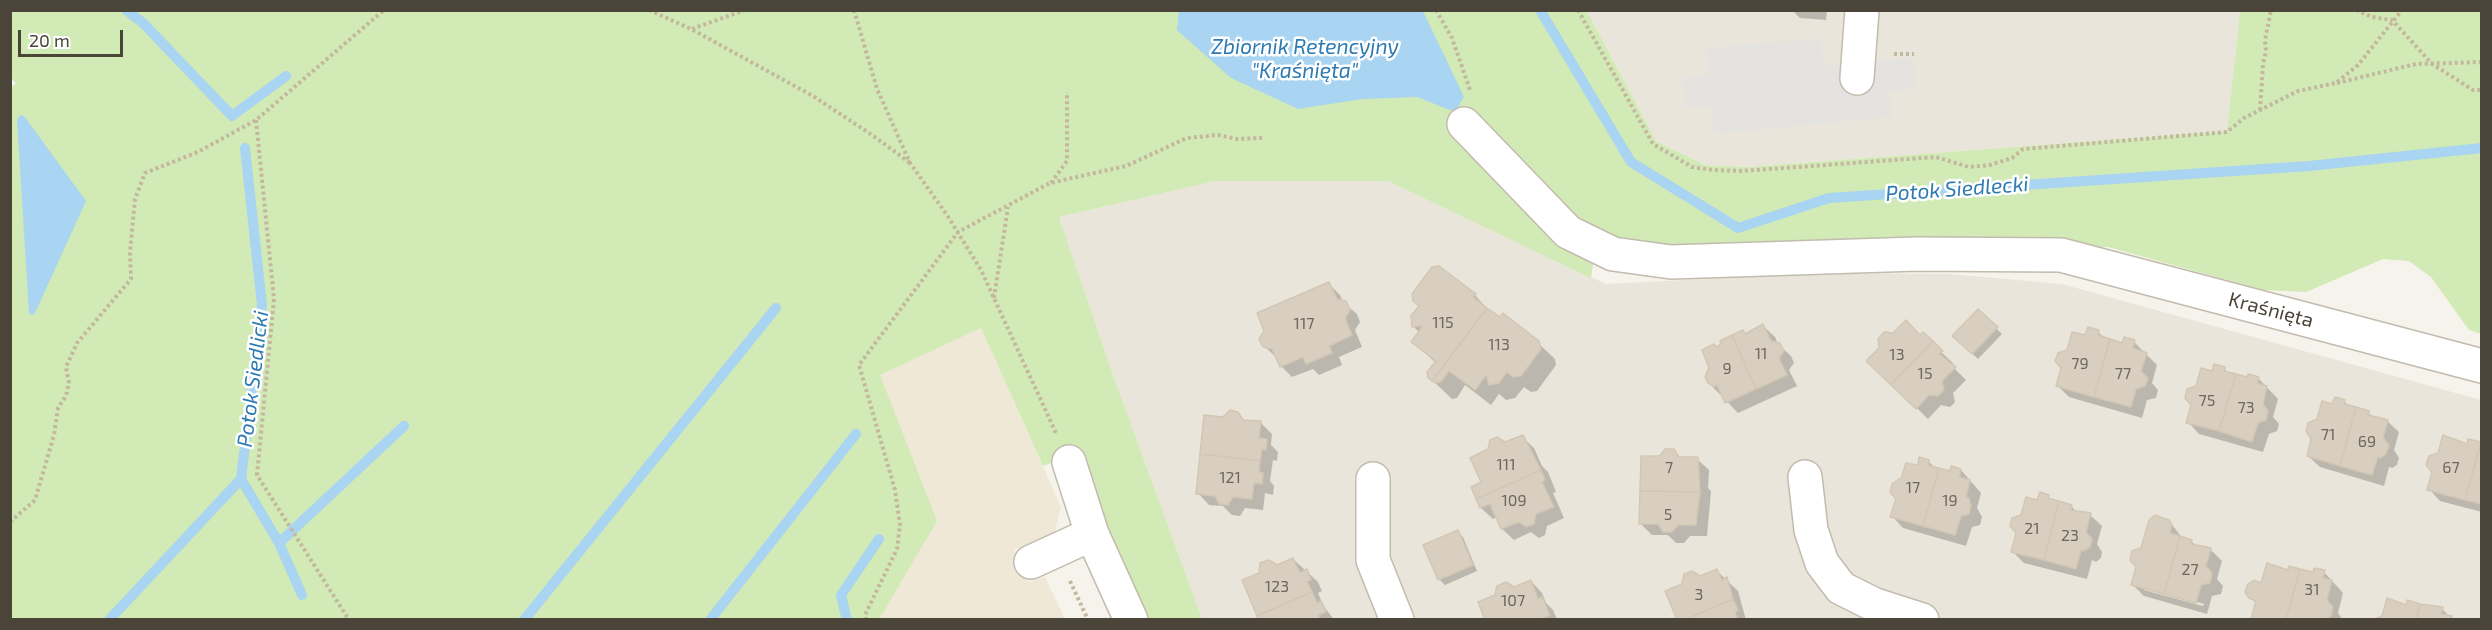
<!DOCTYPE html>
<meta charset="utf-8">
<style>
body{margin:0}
#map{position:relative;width:2492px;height:630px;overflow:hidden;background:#f6f3ec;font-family:"Exo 2",sans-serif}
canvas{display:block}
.frame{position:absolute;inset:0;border:12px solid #4b4439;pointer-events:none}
.scale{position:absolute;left:18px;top:30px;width:105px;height:27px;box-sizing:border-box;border:3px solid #4b4439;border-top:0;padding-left:8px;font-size:18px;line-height:21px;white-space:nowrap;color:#4b4439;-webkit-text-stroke:4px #fff;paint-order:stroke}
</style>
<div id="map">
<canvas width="2492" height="630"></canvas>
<div class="frame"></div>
<div class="scale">20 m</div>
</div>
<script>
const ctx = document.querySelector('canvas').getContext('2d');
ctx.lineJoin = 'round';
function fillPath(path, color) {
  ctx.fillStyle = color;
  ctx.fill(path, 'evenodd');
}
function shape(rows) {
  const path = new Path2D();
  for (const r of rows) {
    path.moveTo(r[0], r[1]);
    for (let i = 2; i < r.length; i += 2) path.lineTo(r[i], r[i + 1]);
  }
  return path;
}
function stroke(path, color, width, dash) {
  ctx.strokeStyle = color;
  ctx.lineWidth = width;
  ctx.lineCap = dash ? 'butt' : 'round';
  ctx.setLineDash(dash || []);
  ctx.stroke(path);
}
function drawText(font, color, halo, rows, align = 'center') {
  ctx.font = font + ' "Exo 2",sans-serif';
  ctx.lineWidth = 5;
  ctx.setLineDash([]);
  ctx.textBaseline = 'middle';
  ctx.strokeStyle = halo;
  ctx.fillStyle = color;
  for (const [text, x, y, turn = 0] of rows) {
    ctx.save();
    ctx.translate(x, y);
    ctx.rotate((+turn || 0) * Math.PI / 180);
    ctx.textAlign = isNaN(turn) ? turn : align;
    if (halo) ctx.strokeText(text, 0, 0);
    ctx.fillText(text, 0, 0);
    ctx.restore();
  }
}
const residential = shape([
 [1587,11,2240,11,2227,131,1747,167,1705,165,1656,141],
 [1216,181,1388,181,1606,284,1824,273,1949,274,2062,284,2481,400,2481,619,1202,619,1112,372,1059,217]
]);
const education = shape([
 [981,328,1061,507,1055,532,1014,550,1028,582,1045,577,1065,619,882,619,880,375]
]);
const green = shape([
 [10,11,1587,11,1656,141,1705,165,1747,167,2227,131,2240,11,2481,11,2481,334,2469,330,2431,277,2409,261,2383,259,2306,292,2263,290,2108,247,1637,246,1597,236,1591,278,1388,181,1216,181,1059,217,1112,372,1202,619,1145,619,1076,454,1043,466,981,328,880,375,937,521,881,616,882,619,11,619,10,87,16,84,11,77]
]);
const parking = shape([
 [1821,38,1824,66,1913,58,1915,89,1889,91,1891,117,1714,134,1711,106,1685,108,1682,78,1709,75,1707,48]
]);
const water = shape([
 [1179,11,1423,11,1464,97,1455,112,1417,97,1362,99,1298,109,1231,78,1177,30],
 [20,115,24,116,86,201,35,313,32,315,29,313,17,120]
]);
const shadow = shape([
 [1779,10,1827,10,1826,20,1800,18,1794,12],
 [1971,10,1994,10,1973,12],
 [1329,284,1340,295,1343,302,1357,314,1360,322,1355,330,1362,347,1339,357,1342,365,1319,375,1313,369,1292,377,1281,366,1278,359,1264,346],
 [1475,295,1490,312,1538,343,1555,359,1556,365,1537,391,1531,392,1524,387,1515,398,1506,400,1499,394,1491,405,1465,385,1457,398,1452,399,1430,378,1436,363,1413,342,1420,333,1414,327],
 [1978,311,2002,334,1978,359,1954,336],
 [1763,326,1775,337,1778,344,1791,356,1794,363,1789,370,1797,386,1738,413,1709,383,1706,377,1707,370,1710,369,1716,348],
 [2098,332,2106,339,2123,345,2134,342,2157,365,2152,383,2158,390,2156,398,2147,400,2142,418,2069,397,2058,386,2068,351,2086,337],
 [1920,337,1941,352,1953,363,1951,365,1966,380,1953,393,1955,402,1950,407,1941,405,1928,419,1869,361],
 [2224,368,2229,374,2248,379,2258,378,2278,399,2273,417,2279,424,2277,431,2269,434,2263,452,2199,434,2188,422,2198,387,2213,373],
 [2344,401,2350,407,2368,412,2374,418,2387,421,2399,432,2394,450,2399,458,2397,465,2392,468,2389,467,2384,486,2320,467,2308,456,2318,420,2333,406],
 [1238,413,1246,422,1261,423,1272,434,1271,445,1278,452,1277,461,1273,460,1270,481,1274,486,1273,495,1265,493,1263,510,1245,508,1240,516,1232,515,1223,506,1209,505,1198,493,1224,419],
 [1522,437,1534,448,1542,466,1548,472,1556,492,1553,493,1564,518,1547,526,1545,535,1539,538,1531,532,1514,540,1502,529,1497,517,1493,519,1481,508,1473,488,1483,483,1505,444],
 [2482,444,2482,512,2440,501,2429,489,2468,446],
 [1673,451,1681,459,1697,459,1709,470,1708,488,1711,491,1707,536,1690,536,1684,543,1676,543,1668,535,1652,535,1641,524,1661,458],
 [1928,461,1936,469,1951,473,1961,470,1981,493,1977,508,1982,517,1980,525,1972,527,1966,546,1903,528,1892,516,1902,481],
 [2041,494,2053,501,2071,506,2077,512,2090,515,2102,526,2097,544,2102,552,2101,558,2096,562,2092,560,2087,579,2024,563,2012,551,2022,516,2038,502],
 [2169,521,2183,539,2191,541,2197,547,2211,550,2222,561,2217,579,2223,586,2221,594,2212,596,2207,614,2144,596,2133,585,2142,549],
 [2144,587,2204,604,2203,606,2144,590],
 [1457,532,1463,537,1477,571,1445,585,1439,579],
 [1293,559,1318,582,1322,591,1318,593,1323,605,1334,620,1260,620,1277,567],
 [1716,570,1738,591,1746,620,1678,620,1700,577],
 [2289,572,2314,574,2324,572,2343,593,2338,613,2343,620,2254,620,2257,604,2250,597,2262,584],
 [1531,581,1542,593,1546,603,1553,610,1557,620,1487,620,1514,589],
 [2407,607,2442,609,2453,620,2375,620]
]);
const stream = shape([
 [126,10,143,23,232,116,286,76],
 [1540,10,1631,162,1738,228,1829,198,2309,166,2482,148],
 [245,148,262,305,241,479,279,543,302,595],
 [279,543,404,426],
 [109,620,241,479],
 [524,620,776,308],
 [710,620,856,434],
 [847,620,841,595,879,539]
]);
const building = shape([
 [1439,266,1476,294,1473,297,1487,308,1432,381,1428,378,1427,372,1436,361,1411,342,1422,327,1420,326,1412,327,1411,316,1419,306,1413,301,1412,294,1432,267,1439,266],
 [1329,282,1337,299,1346,301,1350,310,1345,318,1352,335,1329,346,1332,353,1306,364,1303,357,1280,367,1272,349,1263,347,1259,339,1264,331,1257,313,1329,282],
 [1487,308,1500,317,1503,313,1539,341,1541,349,1521,376,1513,377,1507,372,1499,383,1489,385,1486,375,1475,390,1449,371,1441,382,1435,383,1432,381,1487,308],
 [1978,309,1998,327,1972,354,1952,336,1978,309],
 [1906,320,1920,335,1923,332,1933,341,1891,385,1866,361,1879,348,1878,339,1884,332,1893,333,1906,320],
 [1763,324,1771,341,1780,343,1784,351,1779,358,1787,375,1756,389,1732,335,1743,330,1745,334,1763,324],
 [2088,327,2099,330,2098,335,2110,339,2094,397,2056,386,2061,368,2055,361,2058,353,2067,350,2072,332,2085,335,2088,327],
 [1732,335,1756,389,1725,403,1717,385,1714,387,1708,383,1705,377,1709,368,1702,350,1714,344,1716,347,1721,344,1720,341,1732,335],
 [2124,337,2135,340,2133,348,2147,353,2141,371,2148,378,2145,386,2136,389,2131,407,2094,397,2110,339,2122,343,2124,337],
 [1933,341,1943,351,1939,354,1956,367,1942,381,1944,390,1938,396,1929,395,1916,409,1891,385,1933,341],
 [2214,364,2225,367,2224,371,2236,374,2219,431,2186,423,2191,405,2185,398,2187,389,2196,386,2201,368,2212,371,2214,364],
 [2236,374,2247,377,2248,374,2259,377,2257,383,2267,386,2263,404,2268,411,2266,420,2258,423,2252,442,2219,431,2236,374],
 [2335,397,2345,400,2344,404,2356,407,2340,466,2307,456,2311,439,2306,431,2308,423,2317,419,2322,401,2332,404,2335,397],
 [2356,407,2369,411,2368,415,2388,420,2383,438,2389,445,2386,454,2380,458,2378,456,2372,475,2340,466,2356,407],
 [1230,410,1238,412,1243,420,1261,421,1259,438,1267,439,1266,450,1262,449,1260,461,1200,454,1204,415,1223,417,1230,410],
 [1523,435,1541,470,1476,499,1471,487,1481,482,1470,458,1488,449,1490,440,1497,437,1505,442,1523,435],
 [2443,435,2467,444,2468,439,2481,442,2465,500,2427,490,2432,472,2426,465,2429,456,2438,453,2443,435],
 [2481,442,2482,443,2482,504,2465,500,2481,442],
 [1665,449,1674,449,1679,457,1698,457,1700,492,1640,491,1641,456,1660,456,1665,449],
 [1200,454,1260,461,1259,472,1263,473,1262,484,1254,483,1252,499,1233,497,1228,505,1219,504,1215,496,1196,494,1200,454],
 [1919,457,1929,460,1928,465,1939,468,1923,526,1890,517,1896,499,1890,492,1892,484,1899,479,1901,479,1906,463,1918,465,1919,457],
 [1951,466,1961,469,1959,477,1970,480,1966,497,1969,498,1971,505,1969,514,1961,516,1955,535,1923,526,1939,468,1950,471,1951,466],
 [1541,470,1545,480,1542,482,1554,507,1536,514,1534,524,1526,527,1519,522,1501,529,1490,504,1480,508,1476,499,1541,470],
 [1640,491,1700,492,1696,525,1678,525,1672,532,1663,532,1658,524,1639,524,1640,491],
 [2040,492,2049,495,2048,498,2059,501,2044,560,2011,552,2016,533,2010,526,2012,518,2021,515,2026,497,2037,500,2040,492],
 [2059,501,2072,505,2071,510,2091,513,2086,532,2092,539,2090,547,2083,551,2081,550,2076,569,2044,560,2059,501],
 [2155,515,2169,520,2172,525,2170,533,2180,536,2164,594,2131,585,2136,567,2130,560,2132,551,2141,548,2149,520,2155,515],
 [1458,530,1473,565,1438,580,1423,545,1458,530],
 [2180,536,2192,540,2191,544,2211,548,2206,566,2212,573,2210,583,2201,585,2196,603,2164,594,2180,536],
 [1293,558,1300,573,1307,569,1311,580,1307,581,1312,592,1257,616,1242,580,1259,573,1260,563,1269,560,1277,565,1293,558],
 [2267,563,2288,570,2289,566,2300,569,2286,620,2251,619,2256,601,2249,598,2245,592,2248,584,2254,580,2261,583,2267,563],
 [2314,568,2325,570,2323,578,2332,580,2327,600,2333,607,2331,616,2325,619,2286,620,2300,569,2313,572,2314,568],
 [1717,569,1722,580,1727,577,1733,599,1684,620,1677,620,1665,591,1682,584,1684,574,1692,571,1700,576,1717,569],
 [1531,580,1538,599,1542,597,1550,615,1539,620,1485,620,1478,602,1495,595,1497,586,1506,582,1514,587,1531,580],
 [1312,592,1317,603,1321,601,1326,612,1318,615,1320,620,1258,620,1257,616,1312,592],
 [2387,598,2406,605,2407,600,2420,604,2416,620,2373,620,2382,616,2387,598],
 [1733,599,1738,610,1735,612,1738,620,1684,620,1733,599],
 [2420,604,2443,607,2441,614,2452,616,2451,620,2416,620,2420,604]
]);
const path = shape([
 [649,10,691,29,813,96,875,137,910,163],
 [854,10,877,89,910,163,947,215,981,270,1056,433],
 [1436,10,1452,38,1470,90],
 [1578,10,1653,144,1692,167,1713,170,1742,171,1936,157,1969,167,1990,165,2012,158,2023,149,2227,132,2244,118,2298,91,2336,83,2358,65,2402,10],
 [2356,10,2372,17,2392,20,2432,64,2473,90,2482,90],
 [692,29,745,10],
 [1894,54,1914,54],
 [2337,83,2416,64,2482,62],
 [2260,110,2263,64,2266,51,2265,40,2271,10],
 [256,120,274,299,257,475,349,620],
 [1051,183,1067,161,1067,92],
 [994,298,1008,207],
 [10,522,35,500,54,435,58,408,66,396,69,383,66,367,77,343,131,279,130,252,135,199,145,173,198,152,256,120,384,10],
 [1070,581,1088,620],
 [866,620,865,615,897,549,900,525,895,490,859,365,958,232,1050,183,1126,166,1187,138,1218,135,1237,139,1262,138]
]);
const minor = shape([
 [1857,78,1862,10],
 [1464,124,1568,232,1613,254,1671,262,1917,254,2061,255,2482,366],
 [1069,462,1092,534,1131,620],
 [1805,477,1811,530,1822,563,1841,588,1875,605,1922,620],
 [1373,479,1373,560,1397,620],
 [1031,562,1092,534]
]);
const numberNames = [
 ["115",1443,323],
 ["117",1304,324],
 ["113",1499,345],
 ["11",1761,354],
 ["13",1897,355],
 ["79",2080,364],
 ["9",1727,369],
 ["15",1925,374],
 ["77",2123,374],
 ["75",2207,401],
 ["73",2246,408],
 ["71",2328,435],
 ["69",2367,442],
 ["111",1506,465],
 ["7",1669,468],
 ["67",2451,468],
 ["121",1230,478],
 ["17",1913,488],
 ["109",1514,501],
 ["19",1950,501],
 ["5",1668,515],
 ["21",2032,529],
 ["23",2070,536],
 ["27",2190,570],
 ["123",1277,587],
 ["31",2312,590],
 ["3",1699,595],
 ["107",1513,601]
];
const streetNames = [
 ["Kraśnięta",2271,310,15]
];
const waterNames = [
 ["Zbiornik Retencyjny",1305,47],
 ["\"Kraśnięta\"",1305,71],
 ["Potok Siedlecki",1957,189,-4],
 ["Potok Siedlicki",253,379,-83]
];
fillPath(residential, '#eae5da');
fillPath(education, '#efe8d6');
fillPath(green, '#d2eab5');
fillPath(parking, '#e5e3e0');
fillPath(water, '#a9d4f2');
fillPath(shadow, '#0003');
stroke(stream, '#a9d4f2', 10);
fillPath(building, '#d8cfc1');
stroke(building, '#d3c7b4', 1.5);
stroke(minor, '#c2bbae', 36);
stroke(path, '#c4b79f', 4, [3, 3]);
stroke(minor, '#fff', 33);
drawText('16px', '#6e675b', null, numberNames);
drawText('20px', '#4b4439', '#fff', streetNames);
drawText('italic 21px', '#2e7ab2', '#fff', waterNames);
</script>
